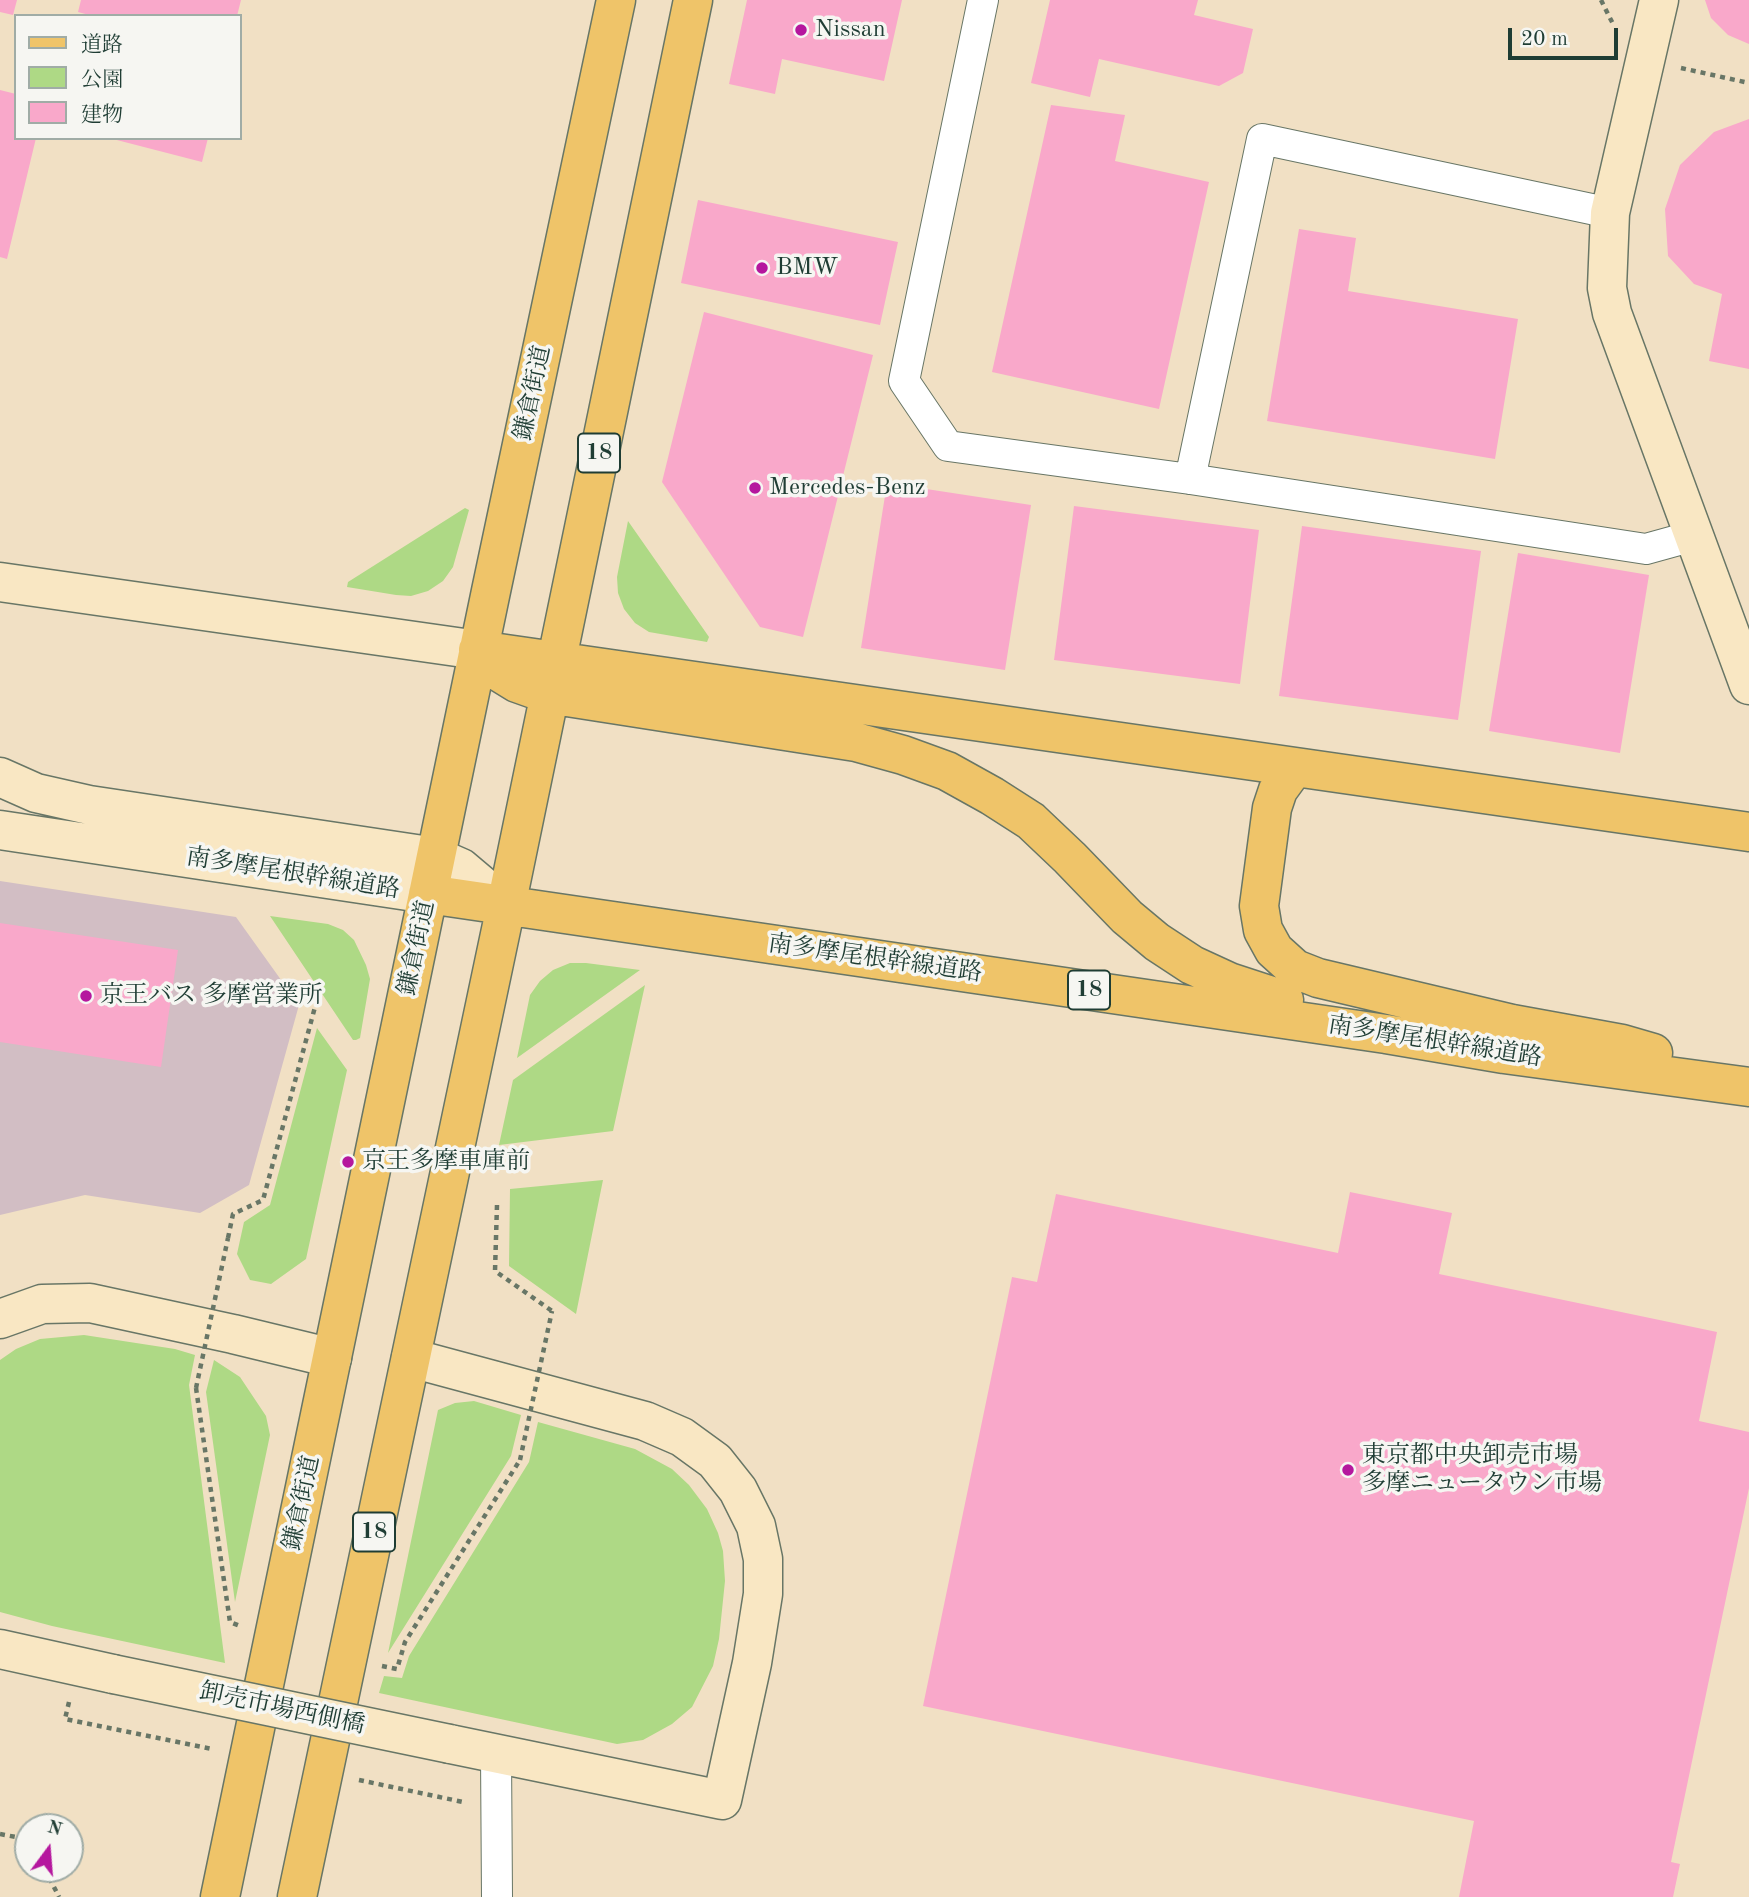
<!DOCTYPE html>
<meta charset="utf-8">
<style>
body{margin:0}
#map{position:relative;width:1749px;height:1897px;overflow:hidden;background:#f1e0c4;font-family:"Old Standard TT","Noto Serif JP",serif}
canvas{display:block}
.legend{position:absolute;left:14px;top:14px;width:228px;height:126px;box-sizing:border-box;background:#f6f6f2;border:2px solid #a0aca6;margin:0;padding:9px 12px;list-style:none;font-size:21px;color:#1f3d34}
.legend li{display:flex;align-items:center;gap:14px;height:35px}
.legend b{width:35px;border:2px solid #a0aca6}
.north{position:absolute;left:14px;top:1813px;width:70px;height:70px;box-sizing:border-box;background:#f6f6f2;border:2px solid #a0aca6;border-radius:50%;rotate:16deg;font-size:19px;font-weight:700;line-height:28px;text-align:center;color:#1f3d34}
.north::after{content:'';display:block;margin:auto;width:24px;height:32px;background:#b5179e;clip-path:polygon(50% 0,100% 100%,50% 72%,0 100%)}
.scale{position:absolute;left:1508px;top:28px;width:110px;height:32px;box-sizing:border-box;border:4px solid #1f3d34;border-top:0;padding-left:9px;font-size:21px;line-height:24px;white-space:nowrap;color:#1f3d34;-webkit-text-stroke:5px #f6f6f2;paint-order:stroke}
</style>
<div id="map">
<canvas width="1749" height="1897"></canvas>
<ul class="legend">
<li><b style="height:9px;background:#efc469"></b>道路</li>
<li><b style="height:19px;background:#aed985"></b>公園</li>
<li><b style="height:19px;background:#f9a8ca"></b>建物</li>
</ul>
<div class="north">N</div>
<div class="scale">20 m</div>
</div>
<script>
const ctx = document.querySelector('canvas').getContext('2d');
ctx.lineJoin = 'round';
function fillPath(path, color) {
  ctx.fillStyle = color;
  ctx.fill(path, 'evenodd');
}
function shape(rows) {
  const path = new Path2D();
  for (const r of rows) {
    path.moveTo(r[0], r[1]);
    for (let i = 2; i < r.length; i += 2) path.lineTo(r[i], r[i + 1]);
  }
  return path;
}
function stroke(path, color, width, dash) {
  ctx.strokeStyle = color;
  ctx.lineWidth = width;
  ctx.lineCap = dash ? 'butt' : 'round';
  ctx.setLineDash(dash || []);
  ctx.stroke(path);
}
function drawText(font, color, halo, rows, align = 'center') {
  ctx.font = font + ' "Old Standard TT","Noto Serif JP",serif';
  ctx.lineWidth = 7;
  ctx.setLineDash([]);
  ctx.textBaseline = 'middle';
  ctx.strokeStyle = halo;
  ctx.fillStyle = color;
  for (const [text, x, y, turn = 0] of rows) {
    ctx.save();
    ctx.translate(x, y);
    ctx.rotate((+turn || 0) * Math.PI / 180);
    ctx.textAlign = isNaN(turn) ? turn : align;
    if (halo) ctx.strokeText(text, 0, 0);
    ctx.fillText(text, 0, 0);
    ctx.restore();
  }
}
const industrial = shape([
 [0,881,236,917,299,1005,249,1185,200,1213,85,1195,0,1215]
]);
const green = shape([
 [465,508,469,510,453,567,443,581,428,591,411,596,396,595,347,587,348,582],
 [628,521,709,637,707,642,649,632,635,623,624,609,618,593,617,577],
 [270,916,328,924,343,930,354,940,366,965,370,979,360,1038,356,1040,353,1040],
 [570,963,586,963,640,970,517,1058,530,995,540,981,553,970],
 [645,985,613,1131,499,1145,513,1080],
 [317,1028,347,1070,306,1259,271,1284,250,1280,237,1254,244,1222,270,1205],
 [603,1180,576,1314,509,1266,510,1189],
 [84,1335,175,1349,195,1355,189,1385,225,1663,52,1626,0,1612,0,1360,16,1349,40,1339],
 [214,1360,240,1377,266,1416,270,1435,235,1602,206,1392],
 [474,1401,521,1415,511,1456,388,1653,438,1410,455,1403],
 [538,1422,635,1449,672,1469,689,1485,707,1509,718,1533,723,1551,725,1581,719,1639,713,1666,692,1707,672,1724,643,1740,617,1744,379,1693,384,1676,402,1678,409,1656,529,1462]
]);
const building = shape([
 [0,0,17,0,13,15,0,12],
 [81,0,241,0,237,16,93,16,78,12],
 [747,0,902,0,884,81,782,59,775,94,729,84],
 [1050,0,1198,0,1194,15,1253,29,1243,73,1219,86,1099,59,1090,97,1031,83],
 [1705,0,1749,0,1749,44,1728,35,1711,18],
 [0,90,16,94,16,138,36,138,7,259,0,257],
 [1051,105,1125,115,1115,161,1209,182,1159,409,992,372],
 [1749,119,1749,369,1709,361,1722,294,1694,284,1668,256,1665,209,1680,165,1714,132],
 [109,138,208,138,202,162],
 [698,200,898,242,880,325,681,283],
 [1299,229,1356,238,1348,291,1518,319,1495,459,1267,421],
 [704,312,873,355,803,637,760,627,662,482],
 [887,483,1031,505,1005,670,861,648],
 [1074,506,1259,530,1240,684,1054,660],
 [1302,526,1481,551,1458,720,1279,696],
 [1518,553,1649,575,1620,753,1489,731],
 [0,923,178,950,161,1067,0,1042],
 [1350,1192,1452,1213,1439,1274,1717,1332,1699,1421,1749,1432,1749,1488,1671,1862,1680,1864,1673,1897,1459,1897,1474,1821,923,1706,1012,1277,1037,1282,1056,1194,1338,1253]
]);
const path = shape([
 [1601,0,1613,24],
 [1681,68,1749,83],
 [497,1205,495,1271,552,1311],
 [228,1238,233,1214,263,1200,315,1007],
 [196,1388,230,1622,240,1626],
 [382,1666,397,1669,405,1642,520,1460],
 [69,1702,65,1719,212,1749],
 [359,1780,463,1802],
 [0,1834,16,1837,28,1845],
 [45,1869,59,1897]
]);
const street = shape([
 [983,0,904,381,948,446,1190,479,1646,549,1693,536],
 [1190,479,1262,139,1610,213],
 [496,1754,497,1897]
]);
const secondary = shape([
 [1659,0,1610,213,1607,288,1612,313,1749,685],
 [0,582,478,650],
 [0,777,36,793,89,805,436,857,461,868,506,906],
 [0,830,428,894],
 [0,1319,42,1304,90,1303,233,1334,332,1358],
 [411,1358,645,1421,682,1437,715,1461,738,1490,756,1526,763,1559,763,1594,752,1663,722,1800,450,1744],
 [0,1649,113,1674]
]);
const primary = shape([
 [478,650,1749,832],
 [478,650,491,667,517,683,548,694,856,742,903,755,947,771,992,796,1031,821,1070,858,1127,917,1157,942,1192,965,1229,982,1284,1000],
 [1294,768,1278,790,1272,808,1259,906,1263,930,1274,950,1295,969,1318,978,1512,1024,1622,1044,1653,1053],
 [428,894,1386,1034,1504,1054,1749,1087],
 [220,1897,491,591,616,0],
 [297,1897,506,906,693,0]
]);
const pathBridge = shape([
 [196,1388,228,1238],
 [520,1460,552,1311]
]);
const secondaryBridge = shape([
 [113,1674,450,1744]
]);
const markers = [
 [801,30,7,"#b5179e"],
 [762,268,7,"#b5179e"],
 [755,488,7,"#b5179e"],
 [86,996,7,"#b5179e"],
 [348,1162,7,"#b5179e"],
 [1348,1470,7,"#b5179e"]
];
const shields = [
 [599,453,42],
 [1089,990,42],
 [374,1532,42]
];
const shieldNames = [
 ["18",599,453],
 ["18",1089,990],
 ["18",374,1532]
];
const poiNames = [
 ["Nissan",815,30],
 ["BMW",776,268],
 ["Mercedes-Benz",769,488],
 ["京王バス 多摩営業所",100,996],
 ["京王多摩車庫前",362,1162],
 ["東京都中央卸売市場",1362,1456],
 ["多摩ニュータウン市場",1362,1484]
];
const streetNames = [
 ["鎌倉街道",533,393,-78],
 ["南多摩尾根幹線道路",293,874,9],
 ["鎌倉街道",417,948,-78],
 ["南多摩尾根幹線道路",875,959,8],
 ["南多摩尾根幹線道路",1435,1042,9],
 ["鎌倉街道",302,1503,-78],
 ["卸売市場西側橋",282,1709,12]
];
fillPath(industrial, '#d2bec4');
fillPath(green, '#aed985');
fillPath(building, '#f9a8ca');
stroke(street, '#687666', 32);
stroke(secondary, '#687666', 41);
stroke(primary, '#687666', 41);
stroke(path, '#687666', 4.5, [5, 5]);
stroke(street, '#fff', 30);
stroke(secondary, '#f9e7c3', 38);
stroke(primary, '#efc469', 38);
stroke(secondaryBridge, '#687666', 41, []);
stroke(pathBridge, '#687666', 4.5, [5, 5]);
stroke(secondaryBridge, '#f9e7c3', 38);
for (const [x, y, r, color] of markers) {
  const dot = new Path2D();
  dot.arc(x, y, r, 0, 2 * Math.PI);
  ctx.fillStyle = color;
  ctx.fill(dot);
  stroke(dot, '#f6f6f2', 2.5);
}
for (const [x, y, w] of shields) {
  const box = new Path2D();
  box.roundRect(x - w / 2, y - 19.5, w, 39, 5);
  ctx.fillStyle = '#f6f6f2';
  ctx.fill(box);
  stroke(box, '#1f3d34', 2);
}
drawText('bold 23px', '#1f3d34', null, shieldNames);
drawText('24px', '#1f3d34', '#f6f6f2', poiNames, 'left');
drawText('24px', '#1f3d34', '#f6f6f2', streetNames);
</script>
